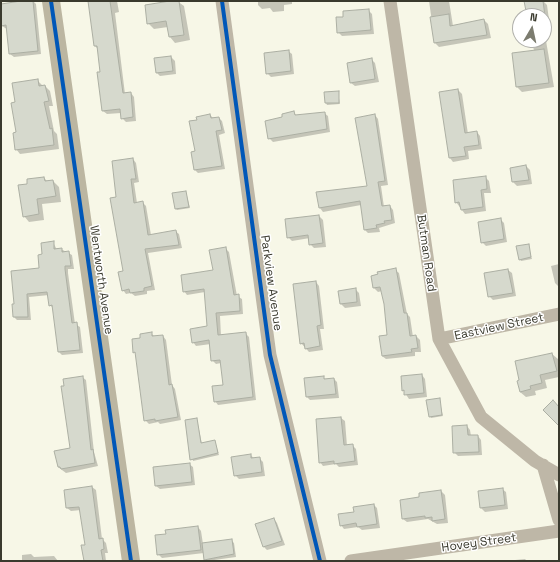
<!DOCTYPE html>
<style>
body{margin:0}
#map{position:relative;width:560px;height:562px;overflow:hidden;background:#f7f7e7;font-family:"Space Grotesk",sans-serif}
canvas{display:block}
.frame{position:absolute;inset:0;border:2px solid #3a3a2e;pointer-events:none}
.north{position:absolute;left:512px;top:8px;width:40px;height:40px;box-sizing:border-box;background:#fff;border:1px solid #b0b0ab;border-radius:50%;rotate:9deg;font-size:11px;font-weight:700;line-height:16px;text-align:center;color:#3a3a2e}
.north::after{content:'';display:block;margin:auto;width:14px;height:18px;background:#7c7c6f;clip-path:polygon(50% 0,100% 100%,50% 72%,0 100%)}
</style>
<div id="map">
<canvas width="560" height="562"></canvas>
<div class="frame"></div>
<div class="north">N</div>
</div>
<script>
const ctx = document.querySelector('canvas').getContext('2d');
ctx.lineJoin = 'round';
function fillPath(path, color) {
  ctx.fillStyle = color;
  ctx.fill(path, 'evenodd');
}
function shape(rows) {
  const path = new Path2D();
  for (const r of rows) {
    path.moveTo(r[0], r[1]);
    for (let i = 2; i < r.length; i += 2) path.lineTo(r[i], r[i + 1]);
  }
  return path;
}
function stroke(path, color, width, dash) {
  ctx.strokeStyle = color;
  ctx.lineWidth = width;
  ctx.lineCap = dash ? 'butt' : 'round';
  ctx.setLineDash(dash || []);
  ctx.stroke(path);
}
function drawText(font, color, halo, rows, align = 'center') {
  ctx.font = font + ' "Space Grotesk",sans-serif';
  ctx.lineWidth = 3;
  ctx.setLineDash([]);
  ctx.textBaseline = 'middle';
  ctx.strokeStyle = halo;
  ctx.fillStyle = color;
  for (const [text, x, y, turn = 0] of rows) {
    ctx.save();
    ctx.translate(x, y);
    ctx.rotate((+turn || 0) * Math.PI / 180);
    ctx.textAlign = isNaN(turn) ? turn : align;
    if (halo) ctx.strokeText(text, 0, 0);
    ctx.fillText(text, 0, 0);
    ctx.restore();
  }
}
const shadow = shape([
 [28,1,33,1,36,4,41,54,14,57,10,54,7,29,2,26,1,5],
 [89,1,117,1,119,12,115,13,125,94,131,93,134,97,136,121,126,122,122,118,121,113,107,114,103,111,101,73,98,49,95,46],
 [177,1,184,6,190,40,175,43,170,37,168,27,154,29,148,23],
 [258,1,292,1,292,4,284,5,284,11,273,12,270,8,262,9,258,5],
 [429,1,449,1,453,26,484,20,488,24,491,38,439,47,435,43],
 [535,1,543,1,547,5,551,34,545,35,554,87,522,92,517,87,534,51,532,40,544,40,544,16,528,16],
 [368,10,372,14,374,34,342,36,338,32,344,18],
 [288,51,292,54,294,74,271,77,267,73],
 [171,57,175,61,176,74,160,76,157,73],
 [371,59,375,63,379,82,355,86,351,83],
 [37,80,43,86,45,86,50,91,53,106,49,106,54,131,57,134,59,149,20,154,16,149,17,102],
 [458,90,462,94,468,134,477,132,480,136,482,149,468,151,469,159,453,162,450,158],
 [338,92,340,104,327,105,326,103,325,93],
 [294,113,297,116,324,113,328,116,330,132,273,142,269,138,284,118],
 [210,115,214,119,219,118,222,121,225,133,219,135,225,169,198,173,195,170,198,121],
 [375,115,378,119,388,185,381,186,384,207,390,206,393,210,395,223,379,228,380,232,368,233,365,230,361,205,323,212,320,208,317,193,368,187],
 [133,159,136,163,139,182,134,183,137,203,142,202,146,206,151,235,175,231,179,234,182,248,148,253,155,290,147,291,147,294,135,296,131,293,126,294,123,290,124,272,117,198],
 [526,166,530,170,532,184,517,186,513,182,511,168],
 [485,177,489,181,491,193,484,193,486,211,465,214,456,202],
 [44,178,48,182,53,181,59,187,61,202,42,204,44,220,29,222,24,216,29,184],
 [186,192,190,208,177,210,176,209],
 [319,216,323,220,326,247,314,248,310,244,310,238,292,241,288,237],
 [500,219,504,223,507,242,486,246,482,242],
 [53,242,57,250,61,249,72,255,74,269,68,269,68,273,75,324,80,327,83,353,62,355,59,352,53,308,50,305,49,295,29,297,31,320,17,320,14,317,16,305,40,269,43,255],
 [528,245,532,259,521,261,520,259],
 [226,249,229,252,237,296,242,299,243,314,220,316,221,336,245,333,249,337,256,400,218,405,215,401,224,386,221,363,216,364,212,360,211,344,196,346,193,342,208,327,205,292,187,295,184,291,214,271],
 [559,264,559,287,555,283,551,266],
 [395,270,399,273,407,314,410,317,413,337,416,336,420,340,421,352,415,352,415,356,386,359,382,356,388,336,385,304,382,291,378,292,374,288,372,276],
 [508,270,512,273,516,296,493,300,489,296],
 [316,282,319,286,324,329,320,329,323,350,309,352,301,343],
 [355,289,359,293,361,306,345,308,341,304,339,291],
 [151,333,155,337,163,336,166,340,172,385,175,389,181,420,160,424,158,422,149,424,145,420,137,355,134,352,141,339],
 [552,354,558,359,559,377,545,380,547,388,535,391,536,395,526,397,520,392],
 [422,375,425,379,427,397,409,399,403,390],
 [82,377,86,380,94,452,98,466,66,473,58,467,71,449],
 [323,377,326,380,334,379,337,382,339,398,310,400,307,397],
 [439,399,443,416,431,418,430,416],
 [341,418,345,421,347,446,352,445,356,449,358,465,339,467,336,464,323,466,320,462],
 [197,420,202,444,215,441,219,455,193,461,186,421],
 [467,426,470,430,471,436,478,436,481,440,482,455,458,456,454,452],
 [251,455,254,459,259,458,263,462,265,476,239,479,235,475],
 [189,464,193,467,195,485,160,489,156,486],
 [92,487,96,490,102,539,106,543,108,553,105,553,106,561,85,561,86,546,81,510,71,511,67,508],
 [502,489,506,492,508,509,485,512,481,508],
 [441,491,445,495,448,523,437,524,428,519,407,522,403,519,420,498],
 [374,505,377,508,380,528,362,530,358,527,344,529,341,525,356,513],
 [274,519,277,523,285,545,267,550,264,547],
 [198,527,201,531,203,544,231,540,234,543,236,557,207,561,204,553,162,558,158,554,167,535],
 [31,554,34,557,54,556,58,561,22,561,22,555],
 [525,559,527,561,515,561,515,560]
]);
const building = shape([
 [21,1,33,1,38,51,9,54,6,25,1,26,1,4,21,1],
 [88,1,110,1,123,93,131,92,133,117,121,119,120,109,102,111,97,72,100,72,97,46,94,46,88,1],
 [170,1,179,1,184,35,169,37,166,21,147,24,145,5,170,1],
 [524,1,543,1,545,16,527,16,524,1],
 [369,9,371,30,337,33,336,17,343,17,343,11,369,9],
 [449,14,450,26,484,19,487,35,434,43,430,17,449,14],
 [544,49,549,83,516,87,512,53,544,49],
 [289,50,291,71,266,74,264,53,289,50],
 [171,56,173,71,156,73,154,58,171,56],
 [372,58,375,79,350,83,347,63,372,58],
 [38,79,39,86,45,85,49,101,44,102,50,129,52,128,54,145,15,150,13,133,16,132,11,103,15,102,12,83,38,79],
 [458,89,465,133,477,131,479,145,464,147,466,156,449,158,439,92,458,89],
 [339,91,339,103,325,103,324,92,339,91],
 [294,111,295,115,325,112,327,129,268,139,265,121,282,117,282,114,294,111],
 [210,114,211,118,219,117,222,130,216,131,222,166,194,170,191,152,195,151,189,121,197,120,196,117,210,114],
 [375,114,385,181,378,182,382,206,390,205,392,220,384,221,385,223,376,225,377,228,364,230,360,201,319,208,316,192,367,186,355,118,375,114],
 [133,158,136,179,131,179,134,203,143,201,148,235,176,230,179,245,145,249,152,286,144,288,144,291,130,293,129,289,122,291,118,272,123,271,110,198,116,197,112,161,133,158],
 [526,165,529,180,512,182,510,168,526,165],
 [486,176,487,189,481,190,483,207,461,210,459,202,455,203,453,180,486,176],
 [44,177,45,181,53,180,56,196,37,199,39,214,23,217,18,185,27,184,27,179,44,177],
 [186,191,189,207,175,209,172,193,186,191],
 [319,215,323,243,309,245,308,235,287,238,285,219,319,215],
 [501,218,504,239,481,243,478,222,501,218],
 [54,241,54,249,62,248,62,252,69,251,71,266,65,266,65,269,72,323,77,322,80,350,58,352,52,305,49,306,47,292,27,294,28,317,13,317,12,304,14,304,11,271,39,268,38,255,42,254,41,243,54,241],
 [529,244,531,257,519,260,516,246,529,244],
 [226,247,234,295,239,294,240,311,216,313,218,335,246,332,253,397,214,402,212,386,223,385,220,360,211,361,209,340,192,343,190,329,207,326,204,289,183,292,181,275,213,270,209,250,226,247],
 [396,268,404,313,407,313,410,336,416,335,418,348,411,349,412,352,382,356,379,336,387,335,384,304,380,287,373,288,371,276,378,274,377,272,396,268],
 [508,269,513,293,488,297,484,273,508,269],
 [316,281,321,325,317,326,320,346,305,349,304,343,300,344,293,284,316,281],
 [356,288,357,302,340,304,338,291,356,288],
 [152,332,152,336,163,335,169,385,172,384,178,417,155,421,155,419,144,421,135,352,133,353,132,339,140,338,140,334,152,332],
 [552,353,557,371,540,375,542,383,530,386,531,389,520,392,517,381,519,380,515,361,552,353],
 [422,374,424,393,404,395,404,390,402,391,401,376,422,374],
 [83,376,91,450,93,449,95,463,61,469,60,467,58,467,54,451,70,448,61,386,64,386,63,379,83,376],
 [324,376,324,379,334,378,336,394,306,397,304,378,324,376],
 [440,398,442,415,429,417,426,400,440,398],
 [553,400,559,407,559,426,543,410,553,400],
 [341,417,344,445,353,444,355,461,334,464,334,461,319,463,316,419,341,417],
 [197,418,201,443,215,440,218,453,190,460,185,420,197,418],
 [467,425,468,435,478,435,479,452,453,453,452,426,467,425],
 [251,454,251,458,260,457,262,472,234,476,231,457,251,454],
 [190,463,192,482,155,486,153,467,190,463],
 [92,486,99,539,103,538,104,549,101,550,103,561,84,561,81,545,85,545,79,507,66,508,64,490,92,486],
 [503,488,505,505,480,508,478,491,503,488],
 [441,490,445,519,432,521,432,517,425,518,425,516,402,519,400,500,419,497,419,493,441,490],
 [374,504,377,524,357,527,356,523,340,526,338,514,354,512,353,507,374,504],
 [274,518,282,541,263,547,255,524,274,518],
 [198,526,201,550,157,555,155,535,166,534,165,530,198,526],
 [232,539,234,554,204,560,202,543,232,539]
]);
const street = shape([
 [222,1,270,355,320,561],
 [390,1,439,339,481,417,535,461,559,475],
 [439,339,559,314],
 [543,465,559,520],
 [351,561,559,531]
]);
const secondary = shape([
 [51,1,131,561]
]);
const cycleway = shape([
 [51,1,131,561],
 [222,1,270,355,320,561]
]);
const streetNames = [
 ["Butman Road",426,253,82],
 ["Wentworth Avenue",101,280,82],
 ["Parkview Avenue",271,283,82],
 ["Eastview Street",499,327,-12],
 ["Hovey Street",479,543,-8]
];
fillPath(shadow, '#0003');
fillPath(building, '#d6d9cd');
stroke(building, '#acafa3', 1);
stroke(street, '#beb7a7', 13);
stroke(secondary, '#bcb6a1', 18);
stroke(cycleway, '#0057b8', 4);
drawText('12px', '#3a3a2e', '#fff', streetNames);
</script>
